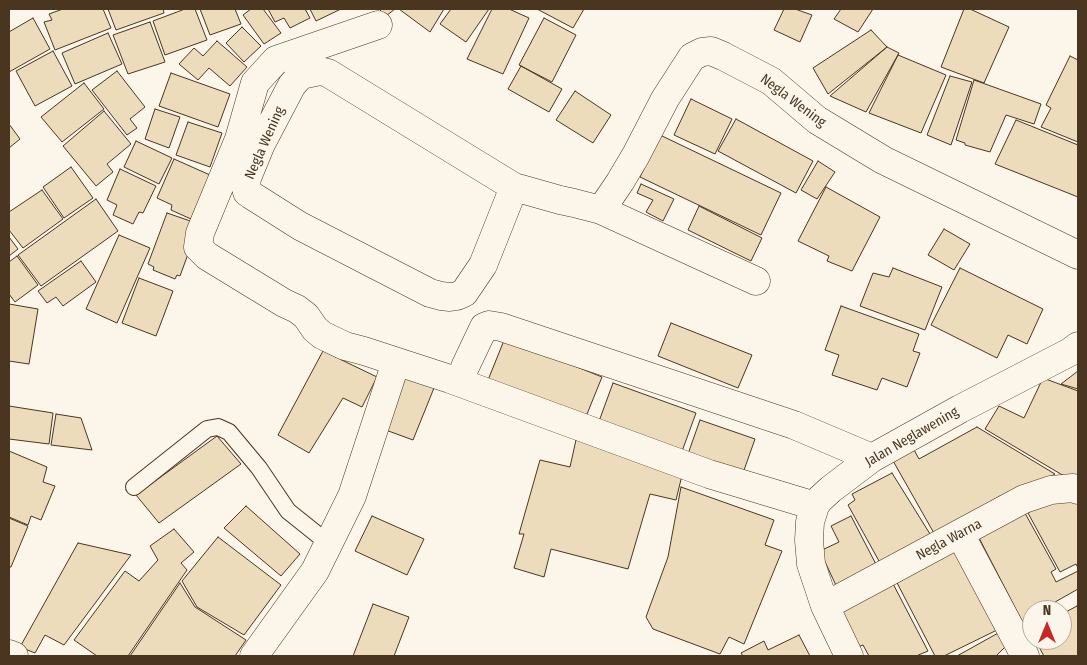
<!DOCTYPE html>
<style>
body{margin:0}
#map{position:relative;width:1087px;height:665px;overflow:hidden;background:#fbf6e9;font-family:"Fira Sans Condensed",sans-serif}
canvas{display:block}
.frame{position:absolute;inset:0;border:10px solid #4a3520;pointer-events:none}
.north{position:absolute;left:1022px;top:600px;width:50px;height:50px;box-sizing:border-box;background:#fbf6e9;border:1px solid #b4a999;border-radius:50%;rotate:0deg;font-size:14px;font-weight:700;line-height:20px;text-align:center;color:#4a3520}
.north::after{content:'';display:block;margin:auto;width:18px;height:22px;background:#c62828;clip-path:polygon(50% 0,100% 100%,50% 72%,0 100%)}
</style>
<div id="map">
<canvas width="1087" height="665"></canvas>
<div class="frame"></div>
<div class="north">N</div>
</div>
<script>
const ctx = document.querySelector('canvas').getContext('2d');
ctx.lineJoin = 'round';
function fillPath(path, color) {
  ctx.fillStyle = color;
  ctx.fill(path, 'evenodd');
}
function shape(rows) {
  const path = new Path2D();
  for (const r of rows) {
    path.moveTo(r[0], r[1]);
    for (let i = 2; i < r.length; i += 2) path.lineTo(r[i], r[i + 1]);
  }
  return path;
}
function stroke(path, color, width, dash) {
  ctx.strokeStyle = color;
  ctx.lineWidth = width;
  ctx.lineCap = dash ? 'butt' : 'round';
  ctx.setLineDash(dash || []);
  ctx.stroke(path);
}
function drawText(font, color, halo, rows, align = 'center') {
  ctx.font = font + ' "Fira Sans Condensed",sans-serif';
  ctx.lineWidth = 4;
  ctx.setLineDash([]);
  ctx.textBaseline = 'middle';
  ctx.strokeStyle = halo;
  ctx.fillStyle = color;
  for (const [text, x, y, turn = 0] of rows) {
    ctx.save();
    ctx.translate(x, y);
    ctx.rotate((+turn || 0) * Math.PI / 180);
    ctx.textAlign = isNaN(turn) ? turn : align;
    if (halo) ctx.strokeText(text, 0, 0);
    ctx.fillText(text, 0, 0);
    ctx.restore();
  }
}
const building = shape([
 [63,9,103,9,111,28,55,50,44,22,52,20,49,14,63,9],
 [108,9,163,9,164,13,116,30,108,9],
 [185,9,195,9,207,40,165,55,153,21,185,9],
 [200,9,235,9,241,24,210,35,200,9],
 [251,9,263,9,281,33,264,44,243,15,251,9],
 [268,9,305,9,310,18,290,28,284,18,275,22,268,9],
 [310,9,341,9,316,21,310,9],
 [381,9,395,9,386,16,380,10,381,9],
 [399,9,444,9,430,32,399,9],
 [451,9,489,9,466,42,440,24,451,9],
 [492,9,509,9,529,18,503,74,467,59,492,9],
 [537,9,584,9,573,28,537,9],
 [784,9,795,9,812,15,800,42,774,30,784,9],
 [841,9,873,9,858,32,834,19,841,9],
 [964,9,970,9,1009,27,984,83,941,67,964,9],
 [33,18,50,49,9,72,9,32,33,18],
 [544,18,576,35,552,82,519,65,544,18],
 [150,22,165,62,128,74,113,35,150,22],
 [242,27,261,46,244,62,226,43,242,27],
 [871,30,887,47,828,94,813,68,871,30],
 [108,33,122,64,75,84,62,53,108,33],
 [217,41,247,67,230,86,209,68,198,80,179,64,194,48,203,56,217,41],
 [887,47,899,53,866,112,830,96,887,47],
 [53,51,72,86,35,106,16,71,53,51],
 [898,55,946,75,921,133,869,113,898,55],
 [1070,56,1078,60,1078,142,1041,127,1051,108,1046,105,1070,56],
 [521,66,562,89,549,112,508,89,521,66],
 [117,71,145,107,130,119,137,128,127,135,92,90,117,71],
 [171,73,230,94,218,127,159,106,171,73],
 [950,76,972,82,951,145,927,135,950,76],
 [974,80,1041,104,1034,124,1006,115,990,152,965,145,965,143,956,140,974,80],
 [84,83,104,109,62,142,41,117,84,83],
 [575,91,611,115,593,143,556,120,575,91],
 [691,99,732,119,715,154,674,135,691,99],
 [155,109,180,117,169,148,145,139,155,109],
 [104,111,131,144,107,164,113,172,96,186,63,146,104,111],
 [736,119,813,161,796,193,718,151,736,119],
 [1016,120,1078,145,1078,197,995,164,1016,120],
 [188,122,222,133,210,167,176,155,188,122],
 [9,124,20,139,9,148,9,124],
 [660,135,781,193,761,235,640,177,660,135],
 [136,141,172,158,159,184,124,167,136,141],
 [174,159,210,175,191,219,171,210,172,205,157,198,174,159],
 [818,161,835,172,817,199,801,190,818,161],
 [71,167,93,198,64,218,43,187,71,167],
 [120,169,156,186,143,213,139,212,133,224,113,215,117,205,107,200,120,169],
 [641,184,674,199,663,221,646,212,653,200,637,193,641,184],
 [826,187,880,217,852,271,827,261,829,256,798,241,826,187],
 [42,190,63,219,23,248,9,230,9,212,42,190],
 [96,199,118,231,41,286,18,255,96,199],
 [699,206,762,238,751,261,688,230,699,206],
 [167,213,199,224,180,276,177,275,175,279,153,270,154,267,148,264,167,213],
 [944,229,970,244,954,270,928,255,944,229],
 [119,235,150,248,117,323,86,309,119,235],
 [9,237,18,249,9,256,9,237],
 [17,256,38,285,15,302,9,294,9,262,17,256],
 [81,261,96,282,63,306,56,297,47,303,38,291,81,261],
 [893,268,942,287,925,330,860,306,873,273,889,277,893,268],
 [960,268,1043,309,1027,344,1008,335,997,358,931,325,960,268],
 [139,278,173,291,156,336,122,323,139,278],
 [9,304,38,309,29,364,9,361,9,304],
 [841,306,919,334,913,351,920,353,907,387,882,378,877,390,832,375,839,355,825,350,841,306],
 [671,323,752,355,738,388,658,356,671,323],
 [505,338,602,377,585,419,488,380,505,338],
 [323,351,377,377,362,407,343,398,309,453,278,435,323,351],
 [406,371,436,383,413,440,383,429,406,371],
 [1078,371,1078,389,1061,384,1078,371],
 [1043,378,1078,391,1078,483,1064,476,985,429,999,406,1024,418,1043,378],
 [613,383,696,413,681,454,598,424,613,383],
 [9,406,53,413,49,444,9,439,9,406],
 [56,414,81,418,92,450,51,445,56,414],
 [700,420,755,439,743,473,688,454,700,420],
 [977,427,1055,474,1006,504,1000,496,935,535,892,459,913,448,919,459,977,427],
 [217,436,241,464,159,523,136,495,217,436],
 [576,440,684,467,676,500,650,494,628,569,551,549,544,577,514,568,524,534,519,534,540,460,570,467,576,440],
 [9,451,47,467,43,482,55,486,41,520,31,516,28,525,9,517,9,451],
 [892,473,935,542,884,570,848,505,855,500,852,494,892,473],
 [681,487,774,520,765,545,782,551,744,644,729,637,720,654,653,629,646,617,668,557,681,487],
 [1058,493,1078,496,1078,568,1076,564,1060,572,1028,513,1058,493],
 [246,506,300,554,281,576,224,528,246,506],
 [1021,506,1056,569,1051,572,1056,582,1078,571,1078,589,1041,610,1032,610,1032,615,1022,621,976,532,1021,506],
 [372,516,424,539,407,575,355,551,372,516],
 [851,516,881,574,840,594,820,551,839,542,831,526,851,516],
 [9,518,28,526,11,567,9,567,9,518],
 [174,529,194,552,181,563,187,570,128,656,97,656,74,640,125,571,139,581,158,560,150,546,174,529],
 [218,537,281,585,244,635,197,607,182,581,218,537],
 [78,543,131,555,64,645,45,635,35,653,20,647,78,543],
 [952,546,997,630,944,656,935,656,894,577,952,546],
 [890,578,928,651,916,656,869,656,863,645,855,648,835,604,890,578],
 [180,583,195,607,246,640,235,656,130,656,180,583],
 [373,604,409,617,394,656,353,656,373,604],
 [1077,606,1078,608,1078,656,1044,656,1035,640,1062,640,1062,614,1077,606],
 [1000,632,1005,647,997,655,997,656,957,656,1000,632],
 [799,635,810,656,743,656,741,653,764,641,768,650,799,635]
]);
const service = shape([
 [134,487,207,429,218,427,229,432,259,468,288,511,328,543]
]);
const minor = shape([
 [378,25,276,60,255,83,239,139,200,233,198,247,207,256,284,303,297,309,306,316,315,329,322,335,345,346,364,351,450,379,709,474,815,506],
 [514,187,483,265,464,293,457,296,450,297,441,296,430,293,300,226,251,195,247,192,246,187,247,178,261,144,292,85,301,75,320,71,328,73,514,187,560,200,574,203,601,210,620,182,636,155,665,99,692,57,702,52,711,51,723,56,771,81,817,120,883,160,1078,255],
 [601,210,756,281],
 [465,367,484,327,489,325,501,327,794,425,872,458],
 [960,534,1025,656],
 [825,606,1024,499,1051,490,1073,488,1078,490],
 [9,654,14,656],
 [254,656,315,571,352,496,396,362],
 [849,656,825,606,811,564,809,540,810,522,815,506,819,500,831,489,872,458,960,409,1070,352,1078,346]
]);
const streetNames = [
 ["Negla Wening",793,101,37],
 ["Negla Wening",265,143,-66],
 ["Jalan Neglawening",912,437,-30],
 ["Negla Warna",949,540,-28]
];
fillPath(building, '#ecdcbc');
stroke(building, '#4a3520', 1);
stroke(service, '#4a3520', 18);
stroke(minor, '#4a3520', 29);
stroke(service, '#fbf6e9', 16);
stroke(minor, '#fbf6e9', 28);
drawText('14px', '#4a3520', '#fbf6e9', streetNames);
</script>
